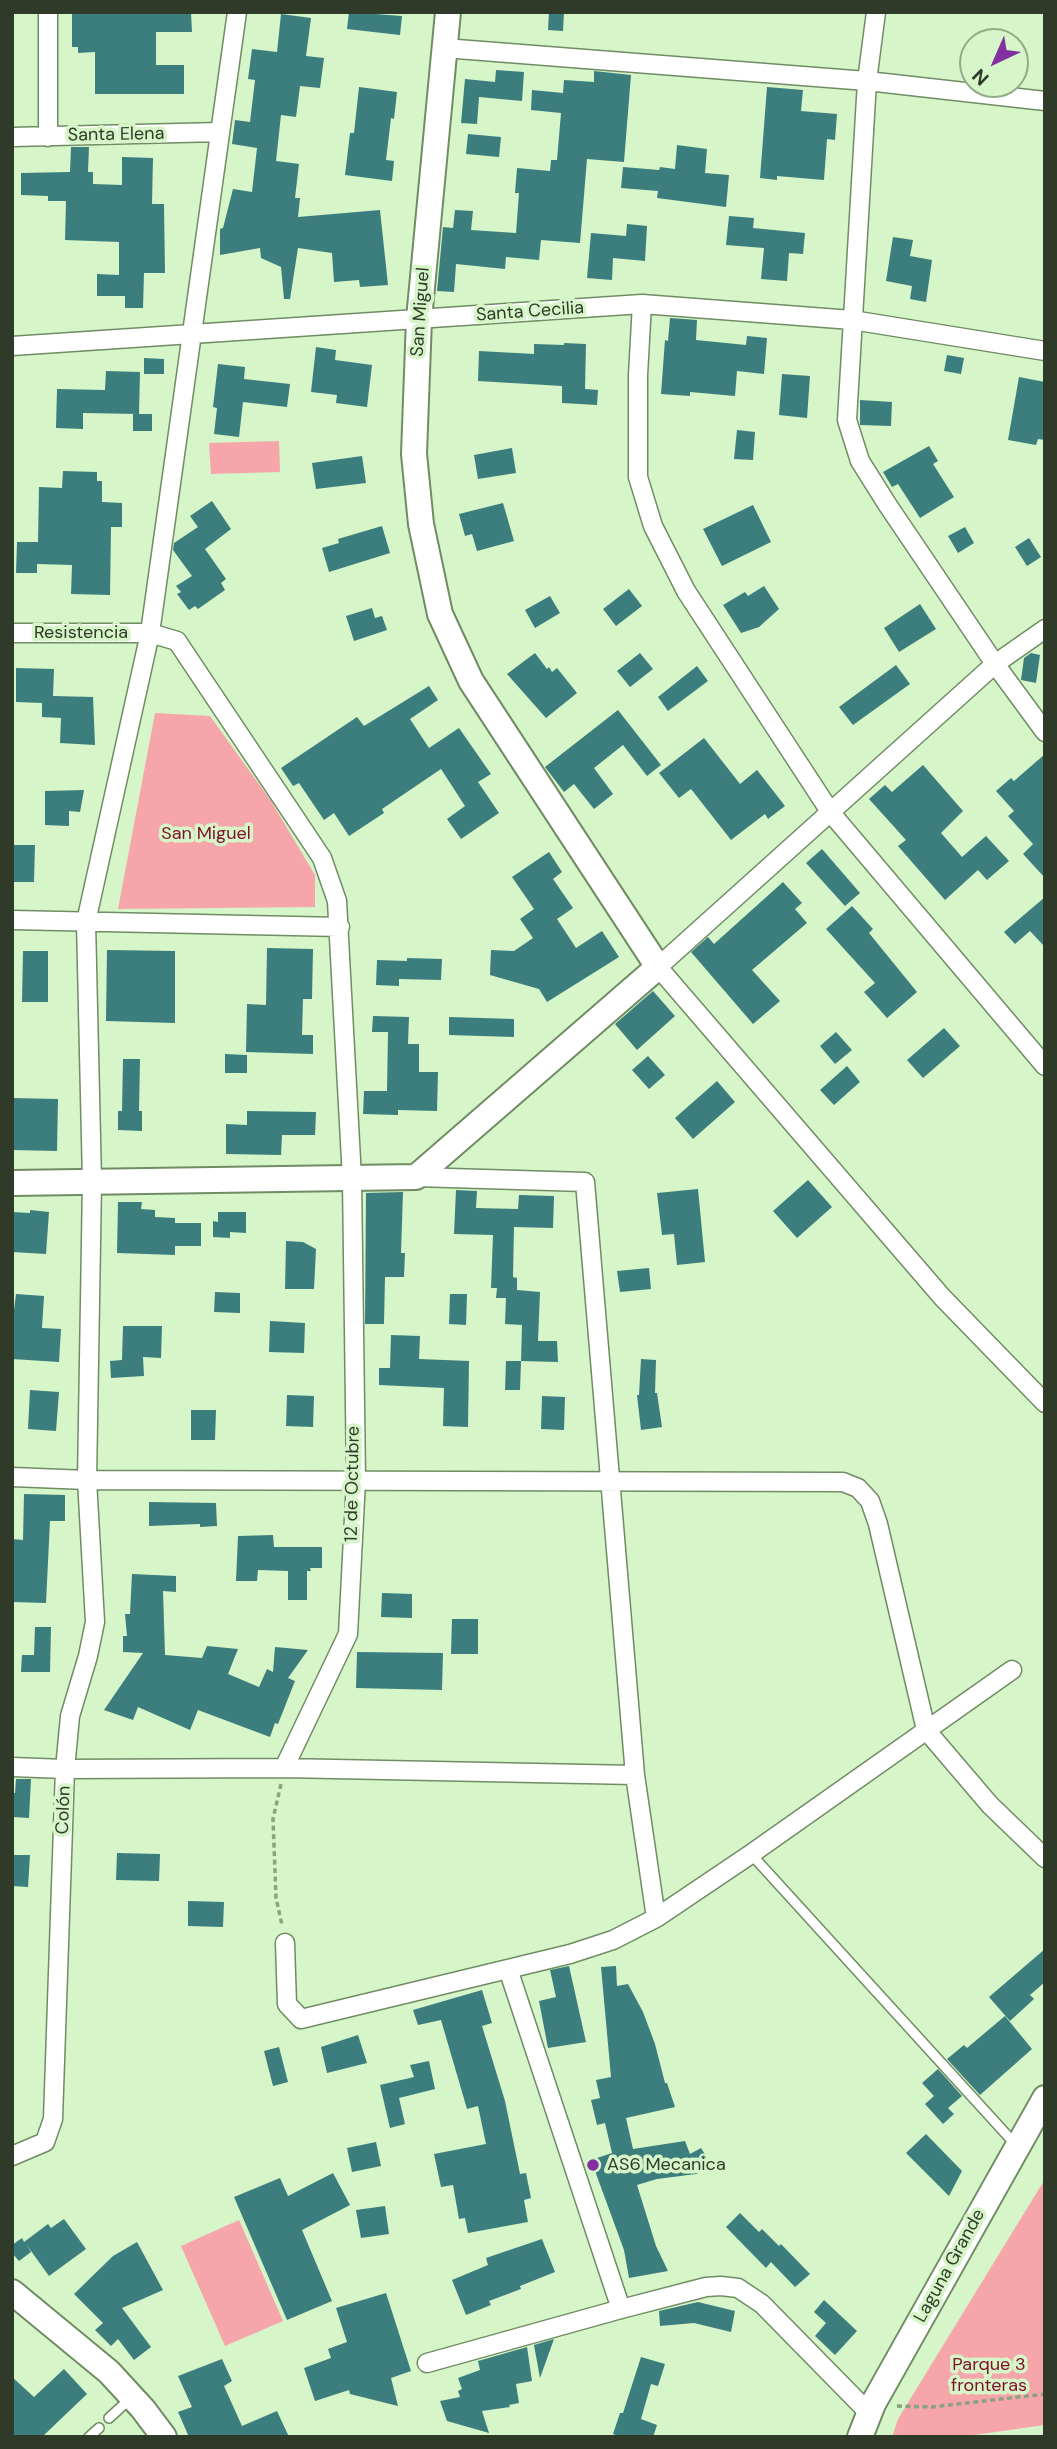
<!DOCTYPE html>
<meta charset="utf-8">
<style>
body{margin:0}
#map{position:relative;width:1057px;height:2449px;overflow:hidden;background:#d6f5c8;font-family:"DM Sans",sans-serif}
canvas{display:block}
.frame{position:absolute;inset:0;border:14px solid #2f3a29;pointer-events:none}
.north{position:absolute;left:959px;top:28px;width:70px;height:70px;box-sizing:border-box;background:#d6f5c8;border:2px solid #93aa88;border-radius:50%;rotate:224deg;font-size:19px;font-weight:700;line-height:28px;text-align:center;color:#2f3a29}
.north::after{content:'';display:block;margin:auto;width:24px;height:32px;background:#8331a1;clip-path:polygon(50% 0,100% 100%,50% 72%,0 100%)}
</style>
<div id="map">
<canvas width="1057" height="2449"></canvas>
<div class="frame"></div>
<div class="north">N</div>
</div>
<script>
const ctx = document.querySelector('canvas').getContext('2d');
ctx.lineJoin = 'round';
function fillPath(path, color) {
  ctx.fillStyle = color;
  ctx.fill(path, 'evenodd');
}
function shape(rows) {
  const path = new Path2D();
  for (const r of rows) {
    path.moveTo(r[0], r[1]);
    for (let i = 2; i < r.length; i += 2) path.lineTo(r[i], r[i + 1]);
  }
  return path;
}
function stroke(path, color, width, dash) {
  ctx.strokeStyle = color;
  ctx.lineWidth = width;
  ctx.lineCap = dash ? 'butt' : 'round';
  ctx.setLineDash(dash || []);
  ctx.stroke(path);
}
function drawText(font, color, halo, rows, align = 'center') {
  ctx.font = font + ' "DM Sans",sans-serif';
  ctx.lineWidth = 7;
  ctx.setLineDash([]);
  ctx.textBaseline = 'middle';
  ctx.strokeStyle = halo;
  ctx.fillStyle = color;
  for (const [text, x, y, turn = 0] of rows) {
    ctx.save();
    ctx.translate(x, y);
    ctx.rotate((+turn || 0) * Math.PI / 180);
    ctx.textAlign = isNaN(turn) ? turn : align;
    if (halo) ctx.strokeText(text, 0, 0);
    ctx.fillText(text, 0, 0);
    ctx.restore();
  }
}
const green = shape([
 [279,441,280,472,211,474,209,443],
 [155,713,210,716,271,801,315,875,315,907,118,909],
 [1045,2179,1045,2425,960,2437,892,2437,898,2419],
 [239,2220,283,2321,225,2346,181,2246]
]);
const building = shape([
 [191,12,192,32,156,32,156,65,184,65,184,94,95,94,95,52,78,53,78,47,72,47,72,13],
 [349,12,402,16,400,35,347,29],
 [549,12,564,12,563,31,548,30],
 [281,14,311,18,306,56,324,58,320,88,300,86,296,117,281,115,276,161,299,164,295,198,300,198,298,217,380,210,388,285,360,287,359,280,334,282,332,253,298,248,290,299,284,299,281,267,261,258,260,248,220,255,220,229,223,228,233,189,252,192,257,148,232,144,235,120,250,122,255,80,248,79,252,49,277,52],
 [496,70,524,72,522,101,479,97,477,124,461,123,465,79,495,82],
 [594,71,631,75,624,162,587,159,580,243,541,240,539,260,506,257,505,269,456,264,454,292,437,291,443,227,453,228,455,210,473,211,471,230,516,233,519,193,515,193,517,168,550,171,551,160,557,160,561,113,531,110,532,90,563,93,564,80,594,82],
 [359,87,397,92,394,119,391,118,386,160,394,161,392,181,345,175,350,133,354,133],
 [767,87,803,90,801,111,837,114,835,140,827,139,824,180,777,176,777,180,760,178],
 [468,134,501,137,499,157,466,154],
 [677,145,707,149,705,173,729,175,726,207,657,198,658,191,621,188,623,167,659,170,660,167,675,169],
 [71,147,89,147,88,172,93,172,93,184,122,185,122,157,153,158,152,204,164,204,165,273,144,273,143,308,125,308,125,296,97,296,97,274,119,275,119,242,65,240,66,201,48,201,48,196,21,195,21,173,70,172],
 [729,216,754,218,753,228,805,233,803,254,789,253,787,281,761,279,764,248,726,245],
 [627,224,647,226,645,261,613,258,612,280,587,278,591,233,626,236],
 [893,237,913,240,910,256,932,260,926,302,910,299,912,286,886,281],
 [670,318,697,320,696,340,746,345,747,336,767,338,764,374,737,371,735,396,690,392,690,396,661,394,665,340,668,341],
 [564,343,586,344,585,389,598,390,597,405,562,403,562,386,478,381,479,351,534,354,534,344,564,345],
 [316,347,336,350,335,360,372,365,367,407,336,403,337,395,311,392],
 [947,355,964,358,961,374,944,371],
 [144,358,164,359,164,374,144,374],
 [218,364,245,367,244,379,290,384,287,407,243,402,239,437,214,434,217,408,213,407],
 [106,371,140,372,139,414,83,413,83,429,56,428,57,389,105,390],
 [782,374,810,376,807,418,779,415],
 [1019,377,1045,382,1045,440,1038,439,1036,445,1008,440],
 [860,400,892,402,891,426,860,425],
 [133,414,152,414,152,431,133,431],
 [737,430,755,432,753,460,734,459],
 [929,446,938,461,933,464,954,497,920,518,898,484,892,487,883,472],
 [512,448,516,473,478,479,474,455],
 [362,456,366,483,316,489,312,463],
 [63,471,97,472,97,481,102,481,102,502,122,503,122,527,111,527,110,595,71,594,72,565,37,564,37,573,16,573,17,542,38,542,39,487,62,488],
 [212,501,231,529,205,549,226,579,221,583,225,590,198,609,195,606,189,610,177,594,181,592,176,586,192,576,173,550,174,543,198,527,190,516],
 [503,503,514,541,477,551,472,534,465,536,459,514],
 [753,505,771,542,722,566,703,529],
 [382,526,390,553,329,572,322,548,339,543,338,539],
 [965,527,974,543,958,553,948,536],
 [1029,538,1041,557,1027,566,1015,547],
 [764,586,779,609,759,627,741,633,723,605,745,592,748,596],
 [629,589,642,606,616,626,603,609],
 [550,596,560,613,535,628,525,610],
 [920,604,936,629,899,652,884,628],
 [372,608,375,618,382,616,387,630,354,641,346,616],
 [535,653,547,669,549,667,552,672,557,668,577,693,546,718,507,674],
 [640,653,653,669,630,687,617,671],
 [1031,653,1040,655,1036,683,1021,680,1024,658],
 [896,665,910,684,853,725,839,707],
 [697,666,708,681,668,711,658,697],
 [16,668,54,669,53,696,93,697,95,745,60,743,61,718,42,717,42,703,16,702],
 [429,686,438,700,410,719,429,748,459,728,491,774,478,782,499,813,461,839,447,819,465,806,441,769,382,809,384,813,349,836,334,813,324,820,299,783,293,786,281,768,357,717,364,726],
 [618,710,661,765,647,776,623,745,594,768,613,794,594,809,574,784,564,792,545,767],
 [704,738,740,784,757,770,785,806,768,819,765,814,731,840,691,789,679,798,659,773],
 [1045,754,1045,878,1023,854,1033,844,1008,816,1014,811,996,791,1011,778,1014,781],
 [923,765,963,811,941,833,962,857,986,836,1009,861,987,880,978,870,945,900,898,846,906,840,869,799,885,785,892,792],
 [84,790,80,812,69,811,69,826,45,825,45,791],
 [12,845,35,845,34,882,12,882],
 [822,849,860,893,845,906,806,863],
 [549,852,562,872,553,879,573,908,557,919,576,948,602,931,619,957,547,1002,539,989,490,975,491,950,514,951,533,938,520,919,534,909,512,877],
 [783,882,802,903,795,909,807,923,752,970,780,1001,753,1024,691,952,708,937,714,944],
 [1045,897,1045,947,1030,931,1015,944,1004,932],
 [852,906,873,929,869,933,917,992,887,1018,864,992,875,983,826,929],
 [267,948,313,949,312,999,303,999,302,1035,313,1035,313,1054,246,1052,247,1004,266,1005],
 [107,950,175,951,175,1023,106,1021],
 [23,951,48,951,48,1002,22,1002],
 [407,958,442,959,441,980,399,979,399,986,376,985,377,960,407,961],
 [653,991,675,1016,637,1050,615,1024],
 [373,1016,409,1017,408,1044,419,1044,419,1072,438,1072,437,1111,398,1110,398,1115,363,1114,364,1091,387,1091,388,1032,372,1032],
 [449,1017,514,1019,514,1037,449,1035],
 [944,1028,960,1046,923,1078,907,1060],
 [836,1032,852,1050,835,1064,820,1046],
 [225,1054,247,1055,247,1073,225,1073],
 [648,1056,665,1075,649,1089,632,1070],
 [123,1059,140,1059,139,1111,142,1111,142,1131,118,1130,118,1111,122,1111],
 [847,1066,860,1082,834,1105,820,1090],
 [717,1081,735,1102,693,1139,675,1118],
 [12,1098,58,1099,57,1151,12,1150],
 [247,1111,316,1112,315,1135,282,1135,281,1155,226,1154,226,1124,247,1125],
 [808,1180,832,1207,797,1238,773,1211],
 [698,1189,705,1262,677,1265,674,1234,662,1235,657,1193],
 [456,1190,477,1191,476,1208,518,1209,519,1195,554,1196,553,1228,514,1227,513,1277,517,1278,517,1290,540,1292,538,1341,557,1341,558,1362,521,1361,522,1325,505,1324,506,1298,496,1298,497,1288,491,1288,493,1235,454,1234],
 [403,1192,401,1253,405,1253,404,1277,385,1277,384,1324,365,1324,366,1193],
 [118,1202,142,1202,141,1209,155,1210,155,1217,175,1218,175,1223,201,1223,201,1246,175,1246,175,1255,117,1253],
 [30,1210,49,1212,46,1254,12,1252,12,1212,30,1213],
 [218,1212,246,1212,246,1233,230,1232,230,1238,213,1237,213,1221,218,1222],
 [286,1241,303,1242,316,1249,314,1289,285,1289],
 [649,1268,651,1289,620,1292,617,1271],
 [215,1292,240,1293,240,1313,214,1312],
 [16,1294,44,1296,42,1328,61,1329,59,1362,12,1359,12,1326],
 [450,1294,467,1294,466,1325,449,1324],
 [270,1321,305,1323,304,1353,269,1352],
 [123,1326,162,1326,161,1358,143,1357,144,1376,111,1378,110,1361,122,1360],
 [391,1335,420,1336,419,1359,469,1361,468,1427,443,1426,444,1388,379,1385,379,1368,390,1368],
 [641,1359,656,1360,655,1393,657,1393,662,1427,641,1430,637,1395,639,1395],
 [506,1361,521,1361,520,1390,505,1390],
 [30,1390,59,1392,56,1431,28,1429],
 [287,1395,314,1396,313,1427,286,1426],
 [542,1396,565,1397,564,1430,541,1429],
 [191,1410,216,1410,215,1440,191,1440],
 [24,1494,65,1495,65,1521,50,1521,46,1603,12,1602,12,1539,23,1540],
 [149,1502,216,1503,217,1526,200,1527,200,1524,149,1526],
 [273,1535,274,1547,322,1547,322,1568,310,1568,311,1571,307,1571,307,1600,288,1600,288,1571,258,1570,257,1581,236,1581,238,1536],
 [132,1574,176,1576,176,1592,163,1591,165,1655,202,1658,207,1646,238,1649,228,1674,259,1687,267,1669,273,1672,275,1647,308,1650,288,1678,295,1681,278,1724,275,1723,270,1737,198,1710,190,1730,138,1707,133,1720,104,1710,143,1653,123,1652,123,1636,127,1636,125,1614,130,1614],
 [382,1593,412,1594,412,1618,381,1617],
 [452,1619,478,1619,478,1654,451,1654],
 [35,1627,51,1627,50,1672,21,1672,22,1655,34,1655],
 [357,1652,443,1653,442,1690,356,1688],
 [16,1779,31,1779,29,1818,12,1817,12,1793,15,1793],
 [117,1853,160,1854,159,1881,116,1880],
 [12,1855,30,1855,28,1887,12,1886],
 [188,1901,224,1902,223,1927,188,1926],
 [1045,1949,1045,1982,1030,1995,1034,1999,1010,2021,989,1997],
 [569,1966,586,2042,548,2048,539,2001,556,1997,550,1970],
 [616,1966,617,1986,628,1984,643,2012,655,2044,665,2083,667,2083,675,2107,626,2118,633,2149,685,2141,690,2154,701,2148,713,2167,696,2174,657,2179,637,2185,656,2246,668,2271,629,2278,624,2250,591,2160,612,2153,605,2123,597,2125,591,2100,600,2098,596,2080,611,2077,601,1967],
 [482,1990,492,2023,482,2026,505,2101,520,2174,526,2173,531,2198,524,2200,528,2222,468,2233,465,2218,459,2219,453,2185,441,2187,434,2154,486,2144,478,2106,467,2109,441,2020,418,2025,413,2010],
 [1005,2016,1032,2049,980,2095,947,2059,964,2045,967,2048],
 [358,2035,367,2063,327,2073,321,2047],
 [279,2047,288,2082,273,2086,264,2051],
 [429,2061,435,2089,399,2098,405,2124,390,2128,380,2085,414,2077,410,2065],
 [938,2069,962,2096,948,2108,954,2114,943,2124,925,2104,934,2096,922,2083],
 [926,2134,962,2171,949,2196,906,2153],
 [376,2142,381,2166,352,2172,347,2148],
 [333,2173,350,2205,302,2230,332,2301,287,2320,234,2197,280,2178,288,2196],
 [385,2206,389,2234,361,2238,356,2210],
 [740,2213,759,2232,762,2229,779,2246,781,2244,810,2274,795,2287,771,2262,766,2268,726,2227],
 [64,2219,86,2249,49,2276,26,2244,31,2252,19,2261,12,2253,12,2245,22,2238,24,2242,48,2224,51,2228],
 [542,2239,555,2272,520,2286,521,2289,489,2301,491,2305,466,2315,452,2280,488,2265,486,2258],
 [137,2242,163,2290,122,2308,151,2347,134,2360,118,2339,111,2346,95,2330,103,2323,74,2294,113,2256],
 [386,2293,411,2371,391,2378,398,2406,350,2394,349,2390,315,2401,304,2368,331,2358,328,2349,347,2342,336,2308],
 [824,2300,857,2331,835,2355,815,2336,826,2323,814,2312],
 [698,2302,735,2311,731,2332,694,2323,660,2326,659,2311],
 [554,2339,540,2378,534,2345],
 [527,2347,532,2381,516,2384,519,2403,509,2405,510,2407,482,2411,489,2433,447,2421,440,2401,460,2397,458,2391,462,2389,458,2378,480,2370,478,2361],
 [641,2357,665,2364,658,2386,651,2384,641,2419,657,2425,653,2437,621,2437,613,2434,620,2413,623,2413],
 [222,2359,232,2381,224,2386,242,2426,277,2411,289,2437,189,2437,178,2412,192,2407,178,2376],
 [64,2369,87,2394,42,2437,12,2437,12,2377,34,2397]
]);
const path = shape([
 [281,1784,273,1819,276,1898,282,1925],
 [897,2406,932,2407,1045,2394]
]);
const lane = shape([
 [751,1854,1016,2145],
 [109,2418,131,2398],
 [89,2437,99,2428]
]);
const street = shape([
 [876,12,867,81,847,420,860,461,887,504,995,664,1045,732],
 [444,48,867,81,1045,101],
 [12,137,220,132],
 [48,137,48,12],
 [642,304,638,375,638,477,653,526,686,591,831,813,1045,1066],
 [12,346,642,304,852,320,1045,351],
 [1045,629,995,664,658,967,942,1297,1045,1403],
 [12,633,150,633,177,641,322,858,337,901,352,1179,356,1480,348,1634,284,1768],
 [12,920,340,927],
 [416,1177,585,1182,635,1775,656,1918],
 [12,1477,87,1480,843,1482,858,1488,870,1501,878,1524,926,1730,990,1805,1045,1858],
 [12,1767,65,1769,284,1768,635,1775],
 [285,1943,287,2004,301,2019,570,1954,613,1940,656,1918,751,1854,1012,1670],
 [508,1969,621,2309],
 [12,2156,45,2142,53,2119,65,1769,70,1716,88,1656,95,1622,87,1480,92,1182,86,922,150,633,237,12],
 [427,2363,621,2309,706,2287,721,2286,738,2288,762,2304,869,2413]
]);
const secondary = shape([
 [12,1183,416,1177,658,967,471,681,440,614,421,524,414,454,419,319,448,12],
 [12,2292,109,2372,143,2409,164,2437],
 [860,2437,873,2404,1045,2098]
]);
const markers = [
 [593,2165,7,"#8331a1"]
];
const streetNames = [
 ["Santa Elena",116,135,-1],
 ["San Miguel",421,312,-86],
 ["Santa Cecilia",530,312,-4],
 ["Resistencia",81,633],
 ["12 de Octubre",353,1484,-89],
 ["Colón",64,1810,-88],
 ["Laguna Grande",950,2266,-61]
];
const parkNames = [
 ["San Miguel",206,834],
 ["Parque 3",989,2365],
 ["fronteras",989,2386]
];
const poiNames = [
 ["AS6 Mecanica",607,2165]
];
fillPath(green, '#f6a6ab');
fillPath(building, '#3c7e7e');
stroke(lane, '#708c63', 12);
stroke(street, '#708c63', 21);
stroke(secondary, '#708c63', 28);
stroke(path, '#8ba180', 3.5, [5, 3.5]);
stroke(lane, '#fff', 9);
stroke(street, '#fff', 18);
stroke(secondary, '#fff', 24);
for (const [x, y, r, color] of markers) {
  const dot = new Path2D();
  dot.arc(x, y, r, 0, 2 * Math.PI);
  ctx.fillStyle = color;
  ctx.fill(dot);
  stroke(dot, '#d6f5c8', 2.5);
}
drawText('18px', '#2f3a29', '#d6f5c8', streetNames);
drawText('18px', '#80122a', '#d6f5c8', parkNames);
drawText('18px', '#2f3a29', '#d6f5c8', poiNames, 'left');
</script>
